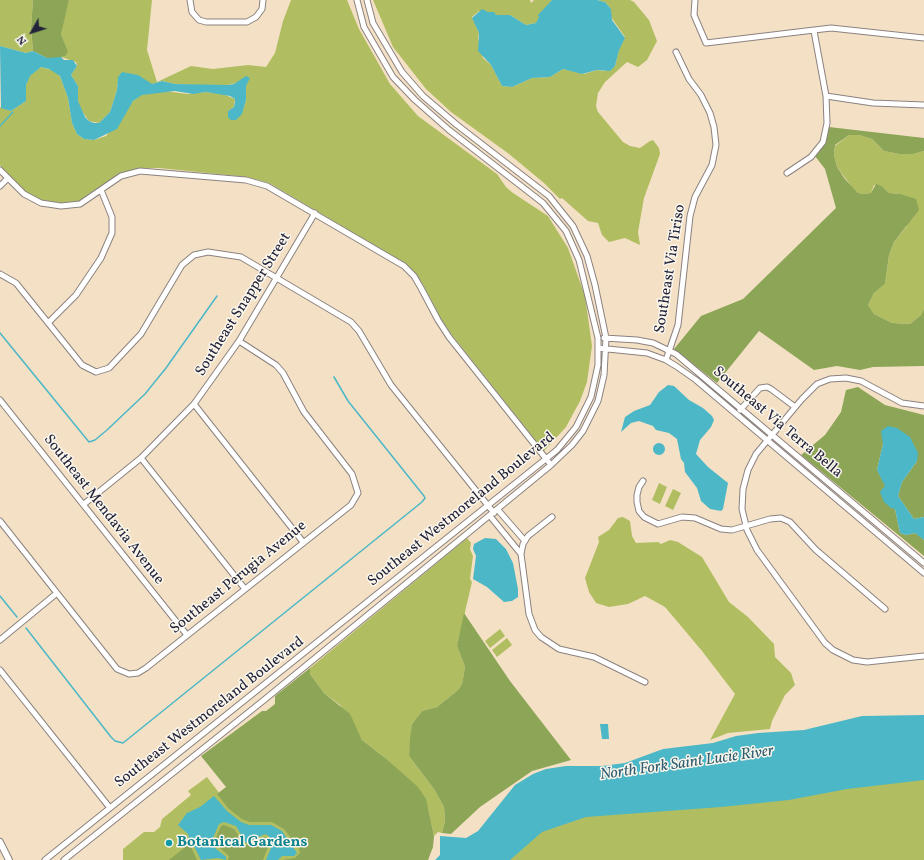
<!DOCTYPE html>
<style>
body{margin:0}
#map{position:relative;width:924px;height:860px;overflow:hidden;background:#f4e1c5;font-family:Vollkorn,serif}
canvas{display:block}
.north{position:absolute;left:12px;top:12px;width:40px;height:40px;-webkit-text-stroke:3px #fbf7ec;paint-order:stroke;rotate:231deg;font-size:11px;font-weight:700;line-height:16px;text-align:center;color:#22223b}
.north::after{content:'';display:block;margin:auto;width:14px;height:18px;background:#22223b;clip-path:polygon(50% 0,100% 100%,50% 72%,0 100%)}
</style>
<div id="map">
<canvas width="924" height="860"></canvas>
<div class="north">N</div>
</div>
<script>
const ctx = document.querySelector('canvas').getContext('2d');
ctx.lineJoin = 'round';
function fillPath(path, color) {
  ctx.fillStyle = color;
  ctx.fill(path, 'evenodd');
}
function shape(rows) {
  const path = new Path2D();
  for (const r of rows) {
    if (r.length === 3) {
      path.moveTo(r[0] + r[2], r[1]);
      path.arc(r[0], r[1], r[2], 0, 2 * Math.PI);
      continue;
    }
    path.moveTo(r[0], r[1]);
    for (let i = 2; i < r.length; i += 2) path.lineTo(r[i], r[i + 1]);
  }
  return path;
}
function stroke(path, color, width, dash) {
  ctx.strokeStyle = color;
  ctx.lineWidth = width;
  ctx.lineCap = dash ? 'butt' : 'round';
  ctx.setLineDash(dash || []);
  ctx.stroke(path);
}
function drawText(font, color, halo, rows, align = 'center') {
  ctx.font = font + ' Vollkorn,serif';
  ctx.lineWidth = 3;
  ctx.setLineDash([]);
  ctx.textBaseline = 'middle';
  ctx.strokeStyle = halo;
  ctx.fillStyle = color;
  for (const [text, x, y, turn = 0] of rows) {
    ctx.save();
    ctx.translate(x, y);
    ctx.rotate((+turn || 0) * Math.PI / 180);
    ctx.textAlign = isNaN(turn) ? turn : align;
    if (halo) ctx.strokeText(text, 0, 0);
    ctx.fillText(text, 0, 0);
    ctx.restore();
  }
}
const green = shape([
 [0,0,33,0,31,28,33,51,26,53,0,46],
 [69,0,152,0,147,50,157,82,191,66,213,69,248,65,266,67,275,53,283,21,291,0,347,0,359,29,390,84,418,116,497,174,506,187,513,193,548,216,568,248,585,296,592,346,587,382,580,401,566,427,544,451,452,335,441,319,424,286,416,274,406,264,269,183,247,177,159,168,140,168,121,173,79,201,61,203,42,201,26,192,9,177,0,165,0,107,11,111,26,101,26,85,29,76,41,67,55,71,60,76,68,98,72,123,77,134,84,139,94,140,106,136,133,101,141,95,164,91,188,94,206,92,223,94,235,99,234,107,228,111,243,110,246,100,246,86,248,81,222,86,175,84,162,81,152,84,117,84,117,90,110,112,99,123,89,121,81,110,78,101,78,86,71,75,77,66,76,62,61,57,65,56,65,45,61,34,62,25],
 [373,0,530,0,531,3,534,0,552,0,536,23,526,25,510,15,496,15,484,11,479,11,472,17,479,33,478,38,483,58,491,65,502,86,512,87,532,78,550,77,563,69,584,74,597,70,605,71,615,66,619,49,625,37,611,17,611,9,605,2,597,0,630,0,634,2,649,20,657,41,647,60,638,67,627,62,605,82,598,93,596,106,598,112,623,142,630,146,640,148,650,141,653,140,659,148,660,154,644,198,638,232,640,245,625,238,609,242,602,235,598,223,588,221,562,198,560,199,544,183,509,154,451,112,426,89,393,47],
 [849,135,859,135,872,139,884,151,899,154,913,154,924,151,924,309,921,315,910,324,892,323,874,314,868,305,874,293,885,284,889,255,894,242,907,226,900,194,889,193,882,186,874,185,871,193,864,194,858,193,852,187,837,167,834,155,835,146],
 [659,483,667,487,660,504,652,500],
 [673,489,681,493,673,510,665,506],
 [623,517,630,521,632,536,636,543,658,542,661,544,670,540,678,542,702,557,729,602,748,617,774,644,775,657,791,673,795,685,785,695,772,721,770,729,728,733,710,740,735,694,702,651,665,607,645,596,628,604,609,607,596,603,589,592,585,578,599,542,598,537,609,530,618,518],
 [467,538,471,543,470,549,473,556,470,579,472,582,457,646,465,667,462,684,458,690,437,707,422,711,412,724,409,756,434,789,444,807,445,821,442,833,438,832,434,836,428,809,398,771,384,757,362,740,356,728,340,705,324,693,310,674,310,668],
 [500,629,505,636,490,648,485,641],
 [507,638,512,645,497,657,492,650],
 [924,760,924,860,481,860,545,806],
 [207,777,220,794,276,806,318,860,123,860,123,849,144,832,154,832,160,827,162,819,191,795,188,791]
]);
const forest = shape([
 [33,0,69,0,61,34,68,52,65,56,55,59,47,58,33,51,31,28],
 [829,127,924,138,924,151,913,154,899,154,884,151,872,139,859,135,849,135,835,145,834,155,837,167,845,179,858,193,864,194,871,193,876,184,882,186,889,193,900,194,916,199,919,210,894,242,889,255,885,284,874,293,868,305,874,314,892,323,910,324,921,315,924,309,924,366,873,367,860,370,837,366,814,370,759,331,717,383,674,349,701,316,743,299,836,208,825,169,815,156,826,142],
 [858,387,885,405,924,415,924,517,914,519,898,496,902,482,917,461,883,444,877,470,883,480,895,509,900,533,906,535,915,533,922,538,924,540,924,556,801,455,825,435,841,412,846,390],
 [464,613,510,681,571,760,532,771,480,807,451,834,442,833,445,821,444,807,434,789,409,756,410,738,412,724,422,711,437,707,458,690,462,684,465,667,457,646],
 [310,668,310,674,324,693,350,714,362,740,384,757,418,787,426,799,434,836,433,847,428,860,282,860,295,858,300,853,299,848,284,829,272,822,250,822,242,819,229,809,217,794,226,787,201,756,262,711,266,711,275,704,275,696],
 [224,825,234,829,245,846,260,838,264,837,267,838,268,847,263,860,228,860,229,856,218,846,216,838,221,826],
 [188,845,191,847,197,860,169,860]
]);
const water = shape([
 [552,0,597,0,605,2,611,9,612,20,625,38,619,50,615,66,610,71,597,70,582,74,563,69,550,77,532,78,512,87,502,86,491,65,478,51,479,33,472,18,482,9,488,12,494,12,496,15,510,15,526,25,536,23,539,17,538,15],
 [0,46,26,53,33,51,47,58,61,57,64,60,73,60,77,66,71,75,78,86,78,101,85,117,89,121,94,123,99,123,110,112,117,90,118,77,122,72,138,75,152,84,162,81,175,84,228,85,234,84,246,76,250,78,246,86,246,100,242,114,236,120,231,120,228,117,228,111,234,107,235,102,235,99,230,96,206,92,193,94,175,91,142,95,133,101,117,129,94,140,84,139,77,134,72,123,68,98,60,76,49,69,41,67,30,76,26,85,26,101,11,111,1,108],
 [668,385,674,386,689,400,703,408,712,416,714,420,711,427,700,440,696,454,708,467,728,483,723,509,721,511,710,509,701,501,697,488,685,472,684,463,681,459,677,439,669,433,656,430,653,426,639,421,631,423,621,432,625,417,634,411,650,405,659,392],
 [888,426,897,428,910,437,918,453,917,461,902,482,898,496,914,519,924,517,924,540,915,533,906,535,900,533,895,509,891,508,884,502,880,492,885,486,877,470,883,444,881,431],
 [659,449,6],
 [485,538,496,539,506,549,513,563,518,589,518,597,512,601,504,602,487,587,473,579,476,556,473,549,474,544],
 [924,715,924,780,847,789,789,800,721,807,586,817,542,832,510,860,435,860,440,855,440,836,466,838,478,831,515,785,533,774,546,769,566,766,602,766,625,763,663,749,713,743,736,736,758,733,804,730,862,716],
 [600,724,608,724,609,739,602,739],
 [214,796,227,811,241,822,249,825,271,825,282,831,297,853,294,856,282,856,278,860,266,860,271,848,269,836,265,834,246,843,236,826,224,822,219,824,213,838,215,848,226,857,226,860,218,858,201,860,194,846,190,842,188,834,178,825,187,813,200,807]
]);
const stream = shape([
 [0,126,13,112],
 [0,333,89,442,95,440,107,430,145,394,166,368,217,296],
 [0,596,17,617],
 [26,628,111,737,115,741,123,743,422,502,425,498,424,496,348,401,334,377]
]);
const minor = shape([
 [190,0,192,12,199,20,206,22,247,22,256,17,262,9,263,0],
 [695,0,694,15,706,43,831,28,924,38],
 [826,96,873,103,924,105],
 [0,170,24,194,41,203,61,206,80,204,121,176,140,171,246,180,267,186,404,266,414,276,421,288,438,320,449,337,551,465],
 [787,173,811,157,823,142,827,123,826,96,814,31],
 [0,186,7,179],
 [0,274,16,283,82,365,96,372,109,368,141,334,182,265,194,255,208,252,241,257,351,322,359,331,391,385,494,513],
 [48,323,76,295,101,258,112,233,112,217,101,190],
 [604,338,637,340,653,343,676,354,924,563],
 [598,348,647,353,666,360,676,366,696,380,924,573],
 [666,360,678,325,690,216,695,197,712,165,716,145,714,127,710,113,701,95,689,79,676,52],
 [0,400,187,635],
 [194,404,303,542],
 [924,406,902,403,861,381,846,378,830,379,817,384,802,399,756,454,748,470,743,489,742,509,747,530,757,550,825,643,833,650,853,660,867,662,924,656],
 [740,410,760,388,767,387,771,389,795,407],
 [141,458,245,589],
 [643,481,639,487,637,495,637,502,639,511,644,517,658,524,682,517,695,518,721,529,732,530,770,519,781,518,790,522,816,550,885,609],
 [84,504,141,458,194,404,239,341,315,213],
 [498,510,525,541],
 [490,516,521,554,529,614,535,630,541,637,559,649,594,657,645,682],
 [0,521,117,669,129,674,138,673,146,668,351,505,358,493,352,474,304,412,283,373,276,365,239,341],
 [521,554,523,544,528,536,552,517],
 [0,640,57,593],
 [0,670,110,808],
 [45,860,557,450,576,427,591,397,598,365,598,338,579,260,566,231,543,203,449,130,415,100,393,77,364,27,357,0],
 [64,860,264,700,551,465,572,445,583,431,598,401,604,375,606,338,595,285,587,256,573,226,549,196,457,125,423,96,402,72,373,23,367,0]
]);
const major = shape([
 [0,842,9,860]
]);
const markers = [
 [169,843,4,"#0f9aa8"]
];
const streetNames = [
 ["Southeast Via Tiriso",671,269,-81],
 ["Southeast Snapper Street",244,305,-58],
 ["Southeast Via Terra Bella",777,423,40],
 ["Southeast Mendavia Avenue",103,510,52],
 ["Southeast Westmoreland Boulevard",462,510,-39],
 ["Southeast Perugia Avenue",239,578,-39],
 ["Southeast Westmoreland Boulevard",210,713,-38]
];
const cultureNames = [
 ["Botanical Gardens",177,843]
];
const waterNames = [
 ["North Fork Saint Lucie River",687,764,-8]
];
fillPath(green, '#b0be61');
fillPath(forest, '#8ca557');
fillPath(water, '#4bb7c7');
stroke(stream, '#4bb7c7', 1.5);
stroke(minor, '#8b8280', 7);
stroke(major, '#8b8280', 8);
stroke(minor, '#fff', 5);
stroke(major, '#fff', 6);
for (const [x, y, r, color] of markers) {
  const dot = new Path2D();
  dot.arc(x, y, r, 0, 2 * Math.PI);
  ctx.fillStyle = color;
  ctx.fill(dot);
  stroke(dot, '#fbf7ec', 1.5);
}
drawText('15px', '#22223b', '#fbf7ec', streetNames);
drawText('bold 15px', '#0d838f', '#fbf7ec', cultureNames, 'left');
drawText('italic 16px', '#325e73', '#fbf7ec', waterNames);
</script>
